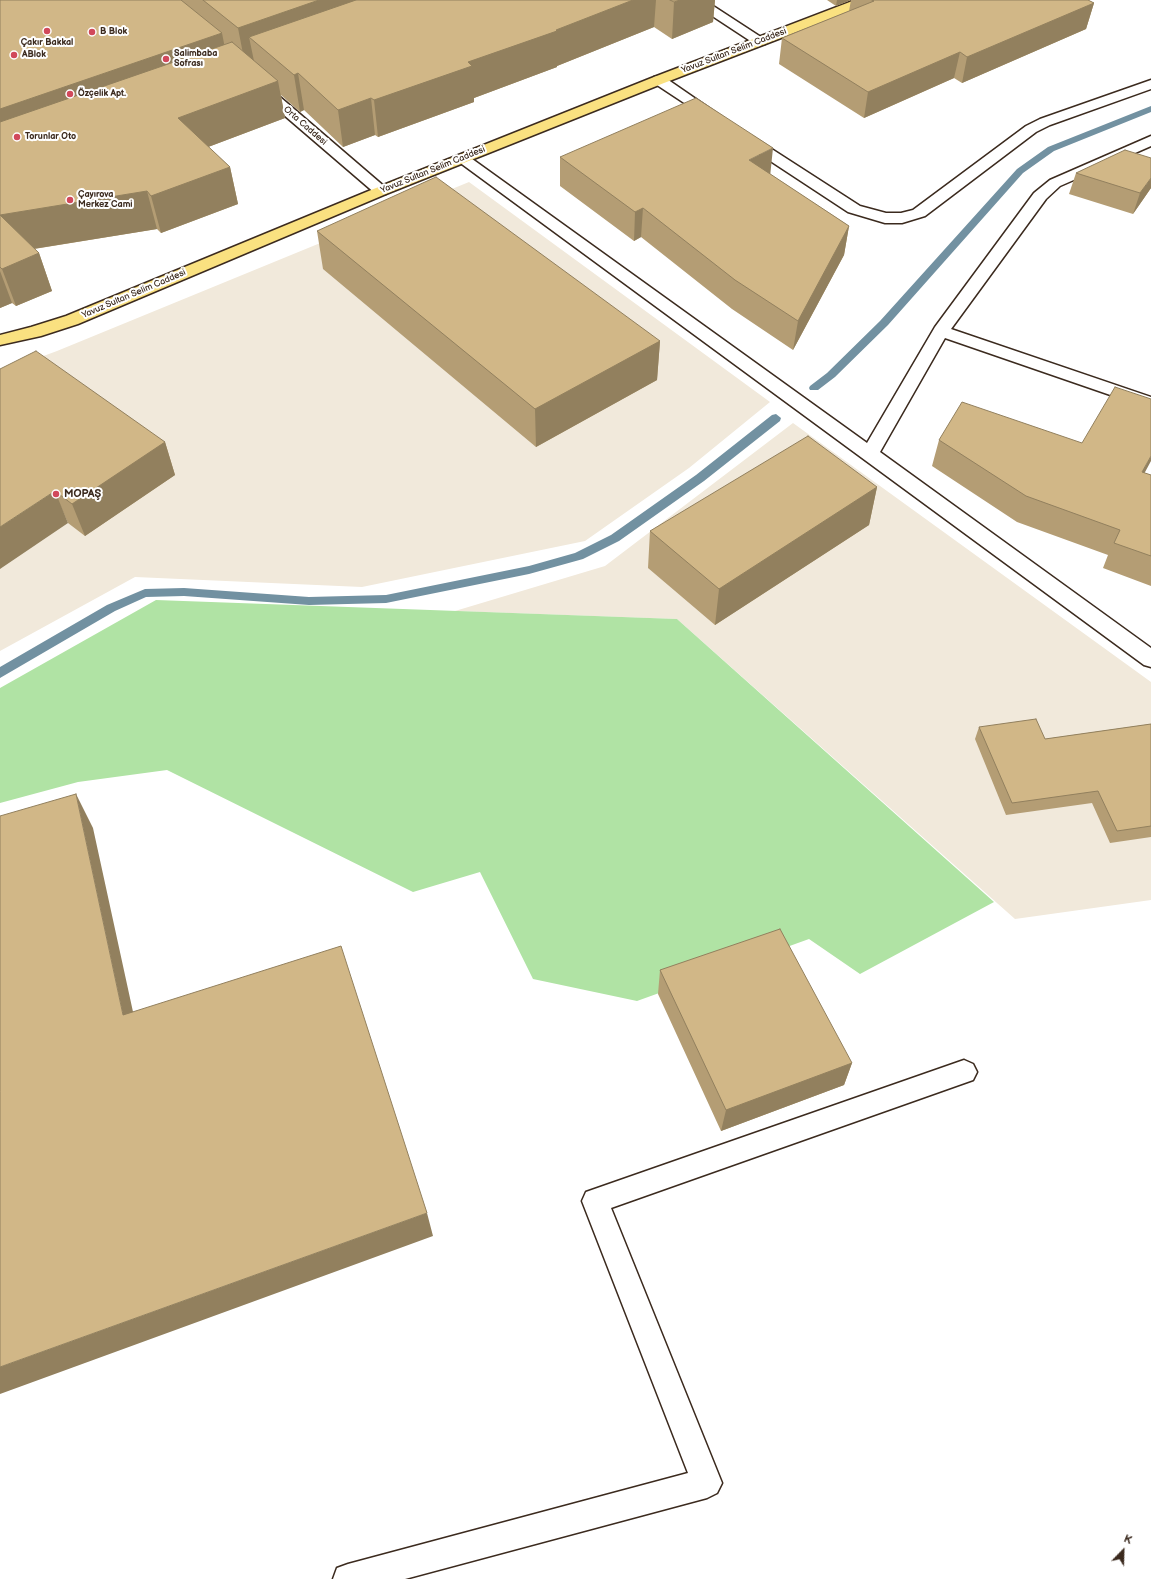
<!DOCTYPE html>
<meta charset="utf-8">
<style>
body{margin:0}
#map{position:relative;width:1151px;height:1579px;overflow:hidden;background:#fff;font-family:"Balsamiq Sans",sans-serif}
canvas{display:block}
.north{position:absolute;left:1103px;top:1531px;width:40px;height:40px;-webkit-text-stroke:3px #fff;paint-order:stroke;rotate:23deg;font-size:11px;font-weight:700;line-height:16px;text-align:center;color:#3b2a1e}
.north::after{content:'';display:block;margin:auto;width:14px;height:18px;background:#3b2a1e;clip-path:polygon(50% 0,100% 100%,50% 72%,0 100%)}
</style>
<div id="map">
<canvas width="1151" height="1579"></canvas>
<div class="north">K</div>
</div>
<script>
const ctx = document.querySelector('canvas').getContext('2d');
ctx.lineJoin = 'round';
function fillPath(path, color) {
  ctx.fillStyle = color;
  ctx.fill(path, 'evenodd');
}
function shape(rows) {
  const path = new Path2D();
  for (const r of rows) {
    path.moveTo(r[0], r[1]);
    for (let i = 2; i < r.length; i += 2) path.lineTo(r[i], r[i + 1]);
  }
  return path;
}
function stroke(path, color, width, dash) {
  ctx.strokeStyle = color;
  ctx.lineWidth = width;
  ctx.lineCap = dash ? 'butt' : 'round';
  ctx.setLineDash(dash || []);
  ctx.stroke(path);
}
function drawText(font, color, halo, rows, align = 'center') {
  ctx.font = font + ' "Balsamiq Sans",sans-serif';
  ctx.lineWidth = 4;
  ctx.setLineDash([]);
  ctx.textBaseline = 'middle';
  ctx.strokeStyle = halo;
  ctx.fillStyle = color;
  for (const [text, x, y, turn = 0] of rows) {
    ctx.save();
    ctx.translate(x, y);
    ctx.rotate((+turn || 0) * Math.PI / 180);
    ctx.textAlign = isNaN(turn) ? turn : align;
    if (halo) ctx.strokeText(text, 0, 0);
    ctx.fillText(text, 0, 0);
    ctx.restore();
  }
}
const built = shape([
 [469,182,770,402,689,468,585,541,362,587,135,577,0,651,0,372,57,351],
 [793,423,1151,682,1151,900,1015,919,677,619,455,611,605,566]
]);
const green = shape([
 [156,600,677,619,994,902,860,974,809,939,637,1001,533,979,480,872,413,892,167,770,78,782,0,803,0,688]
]);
const stream = shape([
 [1151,106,1151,112,1054,151,1023,173,888,325,835,377,818,390,810,390,809,388,810,386,827,373,880,321,1017,169,1048,147,1151,106],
 [776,414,781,418,780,421,704,481,619,541,583,559,529,574,386,603,309,605,184,596,146,597,115,611,0,678,0,667,107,605,145,589,184,588,309,597,386,595,529,566,575,553,611,535,696,475,772,415,776,414]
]);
const minor = shape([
 [688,0,704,0,767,41,765,44,760,45,755,44,688,0],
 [659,76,664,77,722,117,720,120,710,120,654,83,652,80,654,77,659,76],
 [1151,80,1151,89,1050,125,1036,132,925,216,902,223,885,223,848,212,743,143,741,140,743,137,748,136,753,137,860,206,886,213,901,213,913,210,1026,126,1040,119,1151,80],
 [261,84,266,85,386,188,389,191,386,194,376,194,256,91,254,88,256,85,261,84],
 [1151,136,1151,146,1060,186,1046,199,951,329,1151,397,1151,409,945,338,880,452,1151,648,1151,667,1144,665,455,159,458,156,468,156,867,443,935,327,1034,193,1050,180,1151,136],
 [964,1060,973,1064,977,1072,973,1080,611,1208,722,1483,717,1493,707,1498,405,1579,333,1579,337,1568,348,1564,688,1473,582,1201,586,1192,964,1060]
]);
const major = shape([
 [855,0,874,0,872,3,664,83,386,194,78,324,41,336,0,345,0,335,31,327,66,316,376,188,654,77,855,0]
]);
const wall = shape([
 [0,0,715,0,713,22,672,39,654,27,557,66,557,67,474,98,474,102,378,137,375,135,343,147,304,110,300,112,281,95,285,118,208,147,230,167,238,204,161,233,157,229,34,249,39,253,52,291,16,306,12,303,0,308],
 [827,0,1088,0,1094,3,1086,29,962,83,954,78,864,118,779,64,782,38,849,11,851,0,836,6],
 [560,157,770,174,849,226,844,255,793,350,732,309,641,237,634,241,560,186],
 [1076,173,1151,188,1133,214,1069,194],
 [317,231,660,341,657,380,536,447,323,269],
 [0,369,165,442,175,475,85,536,68,523],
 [939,440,1144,473,1151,475,1151,586,1103,568,1108,555,1017,522,932,466],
 [877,487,869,525,715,625,648,568,650,531],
 [1151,724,1151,837,1110,843,1092,803,1006,815,975,739,979,727,1045,739],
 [660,970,852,1063,844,1085,721,1131,658,994]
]);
const shadedWall = shape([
 [319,0,428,0,249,37,254,61,245,64,238,28],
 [633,0,656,0,654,27,557,66,557,67,474,98,474,102,378,137,374,100,468,62,556,30],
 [680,0,715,0,713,22,672,39,674,2],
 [837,0,851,0,836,6],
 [1094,3,1086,29,962,83,967,57],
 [222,33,229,69,0,150,0,109],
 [960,52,954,78,864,118,868,92],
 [298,73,304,110,300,112,294,75],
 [278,81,285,118,187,155,178,118],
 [371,98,375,135,343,147,338,110],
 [773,148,770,177,749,160],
 [230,167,238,204,161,233,151,196],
 [1151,178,1151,188,1133,214,1140,193],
 [147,191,157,229,14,252,0,215],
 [643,208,641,237,634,241,635,212],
 [849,226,844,255,793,350,798,321],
 [39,253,52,291,16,306,2,269],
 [0,271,12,303,0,308],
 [660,341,657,380,536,447,535,409],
 [165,442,175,475,85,536,72,504],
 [1151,456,1151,461,1131,498,1142,472],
 [877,487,869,525,715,625,719,589],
 [55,491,68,523,0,569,0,527],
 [76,794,93,828,140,1044,123,1015],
 [852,1063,844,1085,721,1131,726,1110],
 [427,1213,433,1236,0,1394,0,1367]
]);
const building = shape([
 [0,0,181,0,222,33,0,109,0,0],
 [203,0,319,0,238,28,203,0],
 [356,0,633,0,556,30,557,31,468,62,472,66,374,100,371,98,338,110,298,73,294,75,249,37,356,0],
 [670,0,680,0,674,2,670,0],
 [872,0,1088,0,1094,3,967,57,960,52,868,92,782,38,874,1,872,0],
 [232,42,278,81,178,118,230,167,151,196,147,191,0,215,39,253,2,269,0,267,0,122,232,42],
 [696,98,773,148,749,160,849,226,798,321,735,280,643,208,635,212,560,157,696,98],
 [1125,150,1151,158,1151,178,1140,193,1076,173,1125,150],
 [436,177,660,341,535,409,317,231,436,177],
 [36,351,165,442,72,504,55,491,0,527,0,369,36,351],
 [1115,387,1151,399,1151,456,1142,472,1151,475,1151,556,1114,543,1120,530,1026,496,939,440,962,402,1082,443,1115,387],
 [808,436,877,487,719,589,650,531,808,436],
 [1036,719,1045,739,1151,724,1151,826,1117,831,1098,791,1012,803,979,727,1036,719],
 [76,794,123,1015,341,946,427,1213,0,1367,0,816,76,794],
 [780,929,852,1063,726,1110,660,970,780,929]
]);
const markers = [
 [47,31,4,"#d1495b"],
 [92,32,4,"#d1495b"],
 [14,55,4,"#d1495b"],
 [166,59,4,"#d1495b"],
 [70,94,4,"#d1495b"],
 [17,137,4,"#d1495b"],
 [70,200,4,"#d1495b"],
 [56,494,4,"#d1495b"]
];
const farPoinames = [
 ["B Blok",100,32],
 ["Çakır Bakkal",47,43,"center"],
 ["Salimbaba",174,54],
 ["Sofrası",174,64],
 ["ABlok",22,55],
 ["Özçelik Apt.",78,94],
 ["Torunlar Oto",25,137],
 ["Çayırova",78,195],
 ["Merkez Cami",78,205]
];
const farStreetnames = [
 ["Yavuz Sultan Selim Caddesi",734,51,-21],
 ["Orta Caddesi",305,126,41],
 ["Yavuz Sultan Selim Caddesi",433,170,-22],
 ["Yavuz Sultan Selim Caddesi",134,294,-23]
];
const poiNames = [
 ["MOPAŞ",64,494]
];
fillPath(built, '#f1e9db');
fillPath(green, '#b0e3a4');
fillPath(stream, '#7291a1');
stroke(minor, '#3b2a1e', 3);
stroke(major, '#3b2a1e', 3);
fillPath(minor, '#fff');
fillPath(major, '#fae180');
fillPath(wall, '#b49d74');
fillPath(shadedWall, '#92805e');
fillPath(building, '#d1b787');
stroke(building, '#92805e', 1);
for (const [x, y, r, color] of markers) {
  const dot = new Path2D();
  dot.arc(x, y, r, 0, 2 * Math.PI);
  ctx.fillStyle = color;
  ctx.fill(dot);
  stroke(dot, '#fff', 1.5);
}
drawText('bold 9px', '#3b2a1e', '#fff', farPoinames, 'left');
drawText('9px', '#3b2a1e', '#fff', farStreetnames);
drawText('bold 11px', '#3b2a1e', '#fff', poiNames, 'left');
</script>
